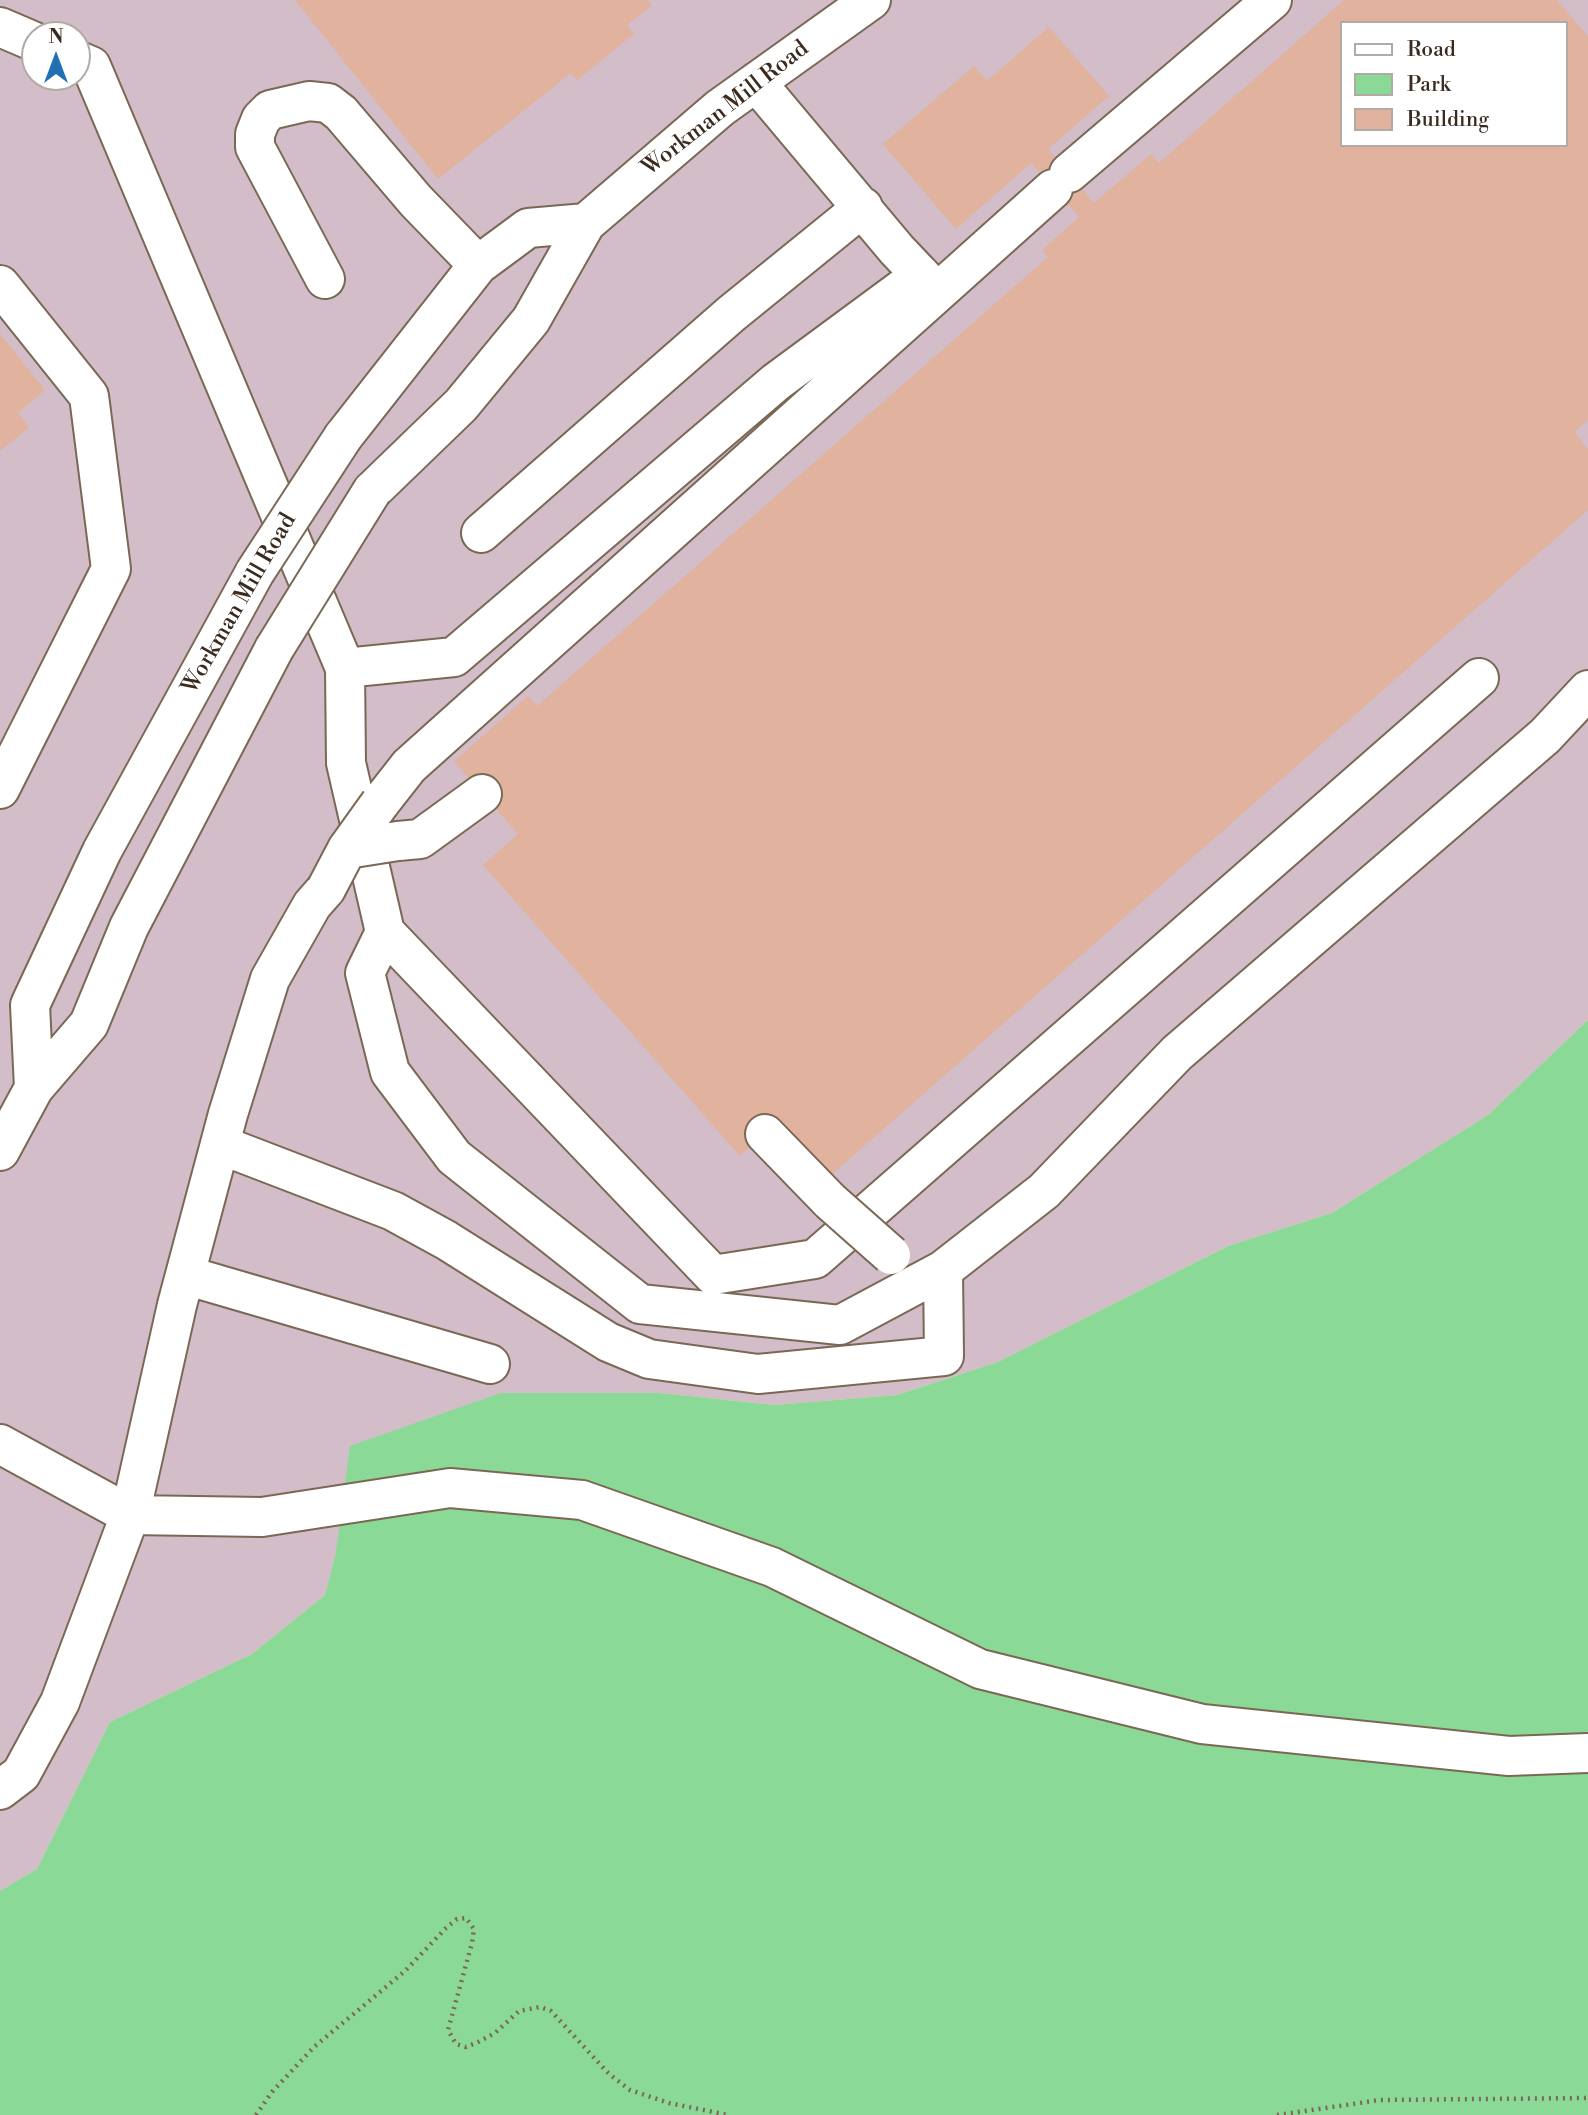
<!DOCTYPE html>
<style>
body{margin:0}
#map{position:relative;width:1588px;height:2115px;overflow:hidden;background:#efdcba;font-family:"Libre Bodoni",serif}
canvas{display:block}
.legend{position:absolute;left:1340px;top:21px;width:228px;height:126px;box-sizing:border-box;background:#fff;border:2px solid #b1aaa5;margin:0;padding:9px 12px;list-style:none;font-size:21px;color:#3b2a1e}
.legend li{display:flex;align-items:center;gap:14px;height:35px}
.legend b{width:35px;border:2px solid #b1aaa5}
.north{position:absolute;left:21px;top:21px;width:70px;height:70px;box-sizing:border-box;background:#fff;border:2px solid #b1aaa5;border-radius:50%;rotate:0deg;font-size:19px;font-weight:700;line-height:28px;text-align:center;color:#3b2a1e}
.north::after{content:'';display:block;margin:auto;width:24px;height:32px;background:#1f6fb2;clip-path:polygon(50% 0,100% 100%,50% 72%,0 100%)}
</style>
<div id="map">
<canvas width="1588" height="2115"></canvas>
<ul class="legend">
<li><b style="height:9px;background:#fff"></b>Road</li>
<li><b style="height:19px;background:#8bd997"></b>Park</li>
<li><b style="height:19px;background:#e1b29e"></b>Building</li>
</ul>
<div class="north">N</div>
</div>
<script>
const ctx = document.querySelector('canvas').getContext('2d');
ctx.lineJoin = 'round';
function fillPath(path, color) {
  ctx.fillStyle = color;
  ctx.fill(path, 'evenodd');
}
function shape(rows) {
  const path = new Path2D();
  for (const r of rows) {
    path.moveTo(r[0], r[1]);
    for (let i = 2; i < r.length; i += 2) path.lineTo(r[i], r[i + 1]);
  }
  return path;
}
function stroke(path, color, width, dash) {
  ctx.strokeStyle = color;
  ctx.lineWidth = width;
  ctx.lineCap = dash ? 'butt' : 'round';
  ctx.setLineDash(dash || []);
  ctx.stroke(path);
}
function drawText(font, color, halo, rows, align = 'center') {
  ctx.font = font + ' "Libre Bodoni",serif';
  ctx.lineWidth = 7;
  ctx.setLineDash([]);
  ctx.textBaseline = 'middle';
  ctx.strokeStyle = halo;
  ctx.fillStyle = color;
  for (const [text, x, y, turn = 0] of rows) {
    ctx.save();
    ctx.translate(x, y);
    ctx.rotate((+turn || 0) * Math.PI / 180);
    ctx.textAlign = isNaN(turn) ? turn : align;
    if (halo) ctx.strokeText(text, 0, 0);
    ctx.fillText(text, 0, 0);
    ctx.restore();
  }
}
const industrial = shape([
 [0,0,1588,0,1588,1020,1488,1115,1332,1213,1228,1246,998,1362,897,1395,775,1405,659,1393,336,1552,325,1595,252,1654,110,1722,37,1869,0,1891],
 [1341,23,1565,23,1565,145,1341,145],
 [35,35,77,35,77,77,35,77]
]);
const green = shape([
 [1588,1020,1588,2115,0,2115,0,1891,37,1869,110,1722,252,1654,325,1595,336,1552,350,1446,501,1393,659,1393,775,1405,897,1395,998,1362,1228,1246,1332,1213,1488,1115]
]);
const building = shape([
 [295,0,647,0,652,6,627,25,634,34,577,80,571,73,438,179],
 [1344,0,1557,0,1588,36,1588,420,1574,432,1588,449,1588,510,830,1176,781,1120,740,1156,483,865,518,834,454,761,528,696,537,706,1048,257,1042,250,1079,217,1031,163,956,229,883,144,974,66,987,81,1049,27,1109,96,1048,149,1094,203,1151,154,1159,163],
 [1341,23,1565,23,1565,145,1341,145],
 [0,334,45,390,18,413,29,427,0,451]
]);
const path = shape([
 [256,2115,272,2092,314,2047,405,1971,446,1928,457,1919,466,1918,474,1929,472,1943,448,2030,456,2044,466,2047,478,2042,495,2033,519,2011,540,2007,551,2011,609,2074,630,2090,669,2103,728,2115],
 [1277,2115,1380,2100,1588,2098]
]);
const minor = shape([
 [0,27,35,42],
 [77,60,91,66,345,668,346,763,385,932,713,1275,815,1259,1479,678],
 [756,82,897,250,936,291],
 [1069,173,1272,0],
 [325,279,255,147,255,134,261,119,270,110,309,101,328,103,341,113,416,201,478,265],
 [0,285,89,396,111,569,0,789],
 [343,437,478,265,528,228,586,223],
 [372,491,461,405,531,320,586,223,720,108,871,0],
 [481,533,731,314,863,207],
 [345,668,454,657,776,382,921,275],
 [380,803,409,766,1053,189],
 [398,841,420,839,482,794],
 [385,932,365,973,390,1072,454,1157,640,1304,840,1325,943,1270],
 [34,1088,30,1005,102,851,255,572],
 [765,1134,830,1201],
 [221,1145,393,1211,446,1240,608,1342,649,1359,758,1374,944,1356,943,1270,1044,1191,1177,1053,1545,736,1588,690],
 [0,1151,34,1088,89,1024,129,927,274,649],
 [185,1275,490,1364],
 [0,1444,130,1515,262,1517,450,1488,582,1500,772,1567,980,1669,1202,1724,1509,1756,1588,1753],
 [0,1790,21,1774,60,1702,130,1515,177,1305,228,1114,270,979,312,905,326,889]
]);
const minorBridge = shape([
 [255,572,343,437],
 [274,649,372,491],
 [347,849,398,841],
 [326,889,347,849,380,803],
 [830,1201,891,1255]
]);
const streetNames = [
 ["Workman Mill Road",726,109,-38],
 ["Workman Mill Road",240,604,-60]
];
fillPath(industrial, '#d2bdc8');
fillPath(green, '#8bd997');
fillPath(building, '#e1b29e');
stroke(minor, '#7a6855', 42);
stroke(path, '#7a6855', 4.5, [2, 5]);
stroke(minor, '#fff', 38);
stroke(minorBridge, '#7a6855', 42, []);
stroke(minorBridge, '#fff', 38);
drawText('23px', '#3b2a1e', '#fff', streetNames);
</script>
